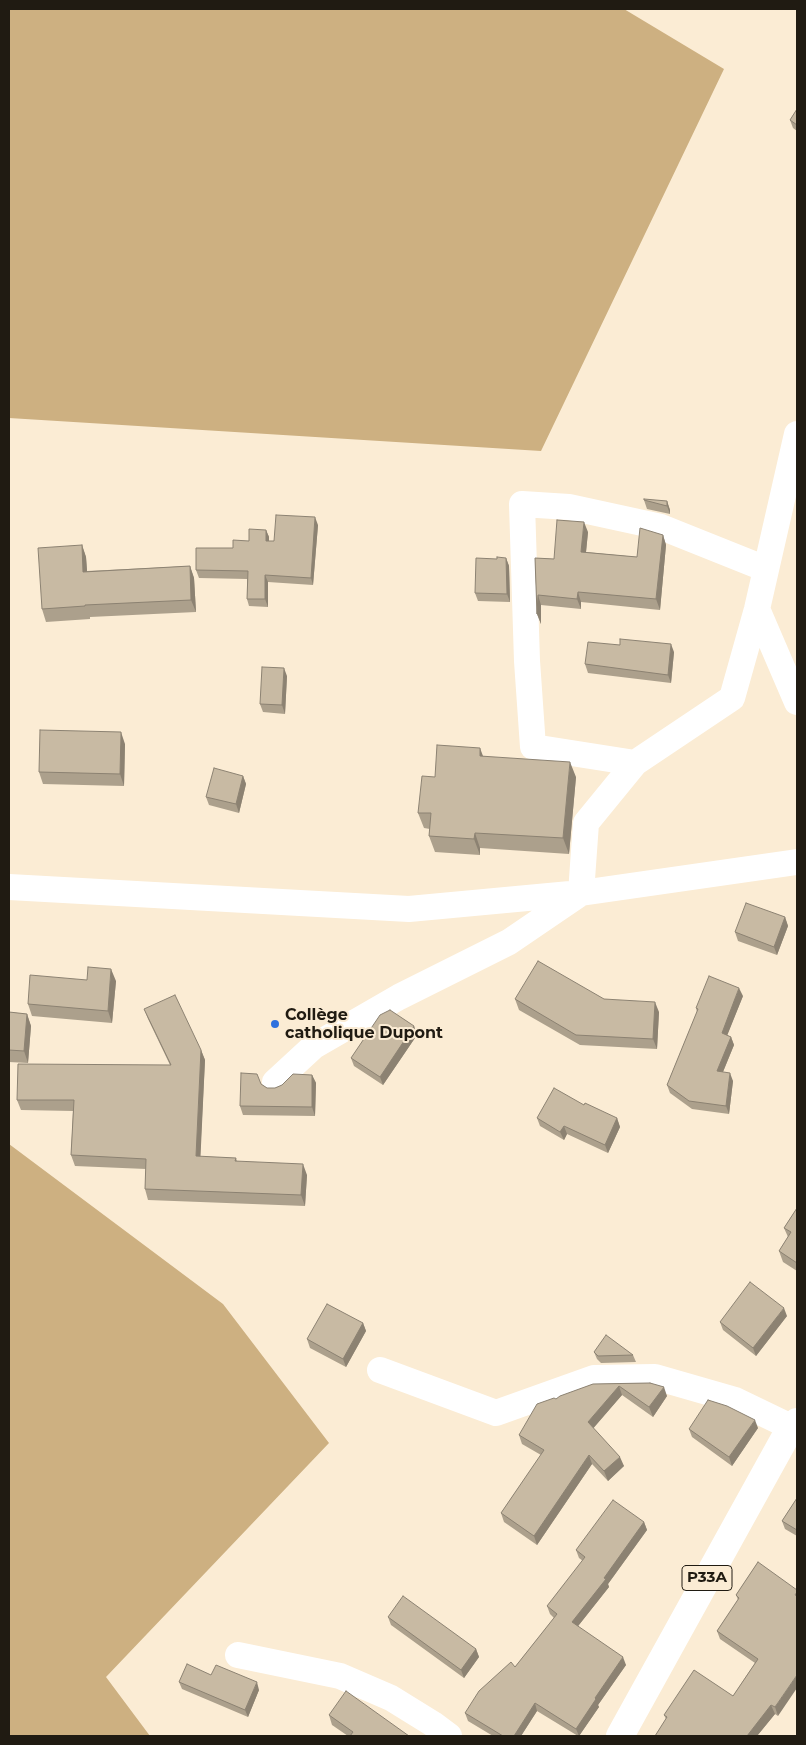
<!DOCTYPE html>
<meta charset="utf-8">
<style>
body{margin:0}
#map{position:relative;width:806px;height:1745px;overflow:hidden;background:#fbecd4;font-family:Montserrat,sans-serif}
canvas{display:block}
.frame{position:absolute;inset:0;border:10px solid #201b12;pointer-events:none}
</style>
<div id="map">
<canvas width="806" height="1745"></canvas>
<div class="frame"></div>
</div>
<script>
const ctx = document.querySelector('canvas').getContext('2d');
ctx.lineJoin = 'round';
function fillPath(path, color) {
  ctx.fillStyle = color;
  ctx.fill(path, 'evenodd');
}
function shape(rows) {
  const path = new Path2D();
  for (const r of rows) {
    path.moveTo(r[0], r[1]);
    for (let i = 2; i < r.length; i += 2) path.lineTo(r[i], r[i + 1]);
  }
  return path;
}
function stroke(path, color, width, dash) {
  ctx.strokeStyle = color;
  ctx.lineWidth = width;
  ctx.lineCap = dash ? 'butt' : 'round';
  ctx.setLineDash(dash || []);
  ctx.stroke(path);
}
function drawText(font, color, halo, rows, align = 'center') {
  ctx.font = font + ' Montserrat,sans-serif';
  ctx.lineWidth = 4;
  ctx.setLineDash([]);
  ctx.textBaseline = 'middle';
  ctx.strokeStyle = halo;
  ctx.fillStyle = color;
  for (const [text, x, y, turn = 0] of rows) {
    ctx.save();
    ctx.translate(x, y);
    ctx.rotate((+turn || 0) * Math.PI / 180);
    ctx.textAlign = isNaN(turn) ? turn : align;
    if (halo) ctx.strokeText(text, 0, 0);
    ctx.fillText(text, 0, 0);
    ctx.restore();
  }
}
const forest = shape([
 [9,9,624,9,724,69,541,451,9,418],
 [9,1144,223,1304,329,1443,106,1677,150,1736,9,1736]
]);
const minor = shape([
 [757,609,797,702],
 [635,763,533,747,527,661,522,504,569,507,661,527,766,569],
 [9,887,409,909,581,893,797,862],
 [275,1082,314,1046,399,997,509,942,581,893,586,823,635,763,732,698,757,609,797,434],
 [380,1370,496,1413,594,1378,655,1377,735,1400,791,1427],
 [238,1655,340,1676,391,1698,433,1724,449,1736]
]);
const primary = shape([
 [620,1736,791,1427,797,1422]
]);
const wall = shape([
 [797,109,797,131,793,128,790,120],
 [644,500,667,501,670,510,670,514,647,509],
 [318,525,313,585,268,582,268,607,249,606,247,599,247,579,199,578,196,570,233,548,249,541,266,530,269,537,269,541,274,541],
 [588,532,586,552,637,557,663,535,666,545,660,610,581,602,581,609,541,605,541,624,537,614,535,558,554,559],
 [82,545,86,557,87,571,190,566,194,578,196,612,90,617,90,619,46,622,42,609],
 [506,558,509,566,510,602,478,601,475,593,497,559],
 [674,652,671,683,588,673,585,664],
 [287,676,285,714,263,712,260,704],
 [125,744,124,786,43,784,39,772],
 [483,756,576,777,569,854,480,848,480,855,435,852,429,836,430,829,424,828,418,813,435,777],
 [243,776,246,784,239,813,209,805,206,797],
 [785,917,788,926,777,955,738,941,735,932],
 [87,980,116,981,112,1023,32,1016,28,1004],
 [743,996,727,1035,731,1037,734,1045,723,1072,733,1081,729,1114,692,1109,670,1093,667,1085,697,1012,696,1008],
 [515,999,604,999,659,1012,657,1049,580,1045,519,1010],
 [144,1009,201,1050,205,1060,200,1157,236,1158,237,1161,307,1175,305,1206,148,1200,145,1189,146,1169,75,1166,71,1155,73,1111,21,1110,17,1100,170,1065,148,1019],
 [9,1012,27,1014,31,1026,28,1063,9,1062],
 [414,1026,417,1035,383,1085,354,1066,351,1058],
 [312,1075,316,1083,315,1116,243,1115,240,1106,261,1084,267,1088,275,1088],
 [537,1118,617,1118,620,1127,608,1153,567,1134,564,1140,540,1126],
 [797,1208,797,1271,783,1262,779,1251,788,1237,784,1228],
 [787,1316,756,1356,723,1330,720,1322],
 [363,1323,366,1331,346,1367,310,1348,307,1339],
 [594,1352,633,1355,636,1362,601,1363,597,1359],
 [650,1383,667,1396,653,1417,622,1395,593,1428,624,1466,608,1481,592,1464,537,1545,504,1522,501,1513,541,1455,522,1444,519,1435,556,1399,593,1384],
 [758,1428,732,1466,692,1437,689,1429],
 [797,1498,797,1536,785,1529,782,1521],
 [644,1522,647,1530,608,1584,609,1587,578,1626,626,1665,598,1705,599,1707,579,1736,578,1736,537,1711,521,1736,493,1736,468,1721,465,1713,515,1667,554,1618,550,1614,547,1606,583,1561,579,1558,576,1550],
 [758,1562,778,1716,775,1714,757,1736,655,1736,666,1719,664,1715,733,1696,755,1663,720,1639,717,1631,738,1600,736,1595],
 [388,1617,476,1649,479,1657,464,1678,391,1625],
 [179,1682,259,1690,248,1717,182,1689],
 [329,1715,409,1736,348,1736,332,1725]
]);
const shadedWall = shape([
 [667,501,670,510,670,514,667,506],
 [315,517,318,525,313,585,311,578],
 [584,522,588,532,585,562,581,552],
 [266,530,269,537,269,548,266,541],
 [663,535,666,545,660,610,656,599],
 [82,545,86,557,88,584,83,572],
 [506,558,509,566,510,602,507,594],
 [190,566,194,578,196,612,191,600],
 [265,575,268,582,268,607,265,599],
 [578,592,581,602,581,609,577,599],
 [538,595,541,605,541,624,537,614],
 [671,644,674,652,671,683,668,675],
 [284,668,287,676,285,714,282,705],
 [121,732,125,744,124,786,120,774],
 [480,748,486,764,480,756],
 [570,762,576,777,569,854,563,838],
 [243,776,246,784,239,813,236,804],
 [475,833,480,848,480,855,474,839],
 [785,917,788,926,777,955,774,947],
 [111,969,116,981,112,1023,108,1011],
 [739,988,743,996,725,1041,722,1033],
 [655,1002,659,1012,657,1049,653,1039],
 [27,1014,31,1026,28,1063,24,1051],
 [414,1026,417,1035,383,1085,380,1077],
 [731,1037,734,1045,720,1079,717,1071],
 [201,1050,205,1060,200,1167,196,1156],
 [730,1073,733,1081,729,1114,726,1106],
 [312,1075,316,1083,315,1116,312,1107],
 [617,1118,620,1127,608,1153,605,1145],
 [564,1126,567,1134,564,1140,560,1132],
 [303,1164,307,1175,305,1206,301,1195],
 [784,1308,787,1316,756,1356,753,1348],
 [363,1323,366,1331,346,1367,343,1359],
 [619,1386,622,1395,591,1431,588,1422],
 [664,1387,667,1396,653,1417,649,1407],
 [755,1420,758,1428,732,1466,729,1457],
 [589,1455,592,1464,537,1545,534,1536],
 [620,1457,624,1466,608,1481,604,1471],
 [644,1522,647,1530,608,1584,609,1587,575,1630,572,1622],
 [476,1649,479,1657,464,1678,461,1670],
 [623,1657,626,1665,598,1705,599,1707,579,1736,576,1729,595,1698],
 [797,1675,797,1688,778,1716,775,1707],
 [257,1682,259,1690,248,1717,245,1710],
 [535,1703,537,1711,521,1736,514,1736],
 [771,1705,775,1714,757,1736,747,1736]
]);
const building = shape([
 [797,109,797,125,790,120,797,109],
 [644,499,667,501,667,506,644,500,644,499],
 [276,515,315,517,311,578,265,575,265,599,247,599,248,571,196,570,196,548,233,548,233,540,249,541,249,529,266,530,266,541,274,541,276,515],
 [557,520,584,522,581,552,637,557,640,528,663,535,656,599,578,592,577,599,538,595,537,614,535,558,554,559,557,520],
 [82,545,83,572,190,566,191,600,85,605,85,606,42,609,38,548,82,545],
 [497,557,506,558,507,594,475,593,476,558,497,559,497,557],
 [620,639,671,644,668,675,585,664,588,642,620,645,620,639],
 [262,667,284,668,282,705,260,704,262,667],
 [40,730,121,732,120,774,39,772,40,730],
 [437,745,480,748,480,756,570,762,563,838,475,833,474,839,429,836,431,813,418,813,422,776,435,777,437,745],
 [214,768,243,776,236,804,206,797,214,768],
 [746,903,785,917,774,947,735,932,746,903],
 [538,961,604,999,655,1002,653,1039,576,1035,515,999,538,961],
 [88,967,111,969,108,1011,28,1004,30,975,87,980,88,967],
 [709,976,739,988,722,1033,731,1037,717,1071,730,1073,726,1106,689,1101,667,1085,698,1009,696,1008,709,976],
 [175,995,201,1050,196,1156,236,1158,235,1161,303,1164,301,1195,145,1189,146,1159,71,1155,74,1100,17,1100,18,1064,171,1065,144,1009,175,995],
 [390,1010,414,1026,380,1077,351,1058,380,1015,390,1010],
 [9,1012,27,1014,24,1051,9,1050,9,1012],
 [241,1073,257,1074,261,1084,267,1088,275,1088,282,1085,293,1074,312,1075,312,1107,240,1106,241,1073],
 [554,1088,584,1105,585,1103,617,1118,605,1145,564,1126,560,1132,537,1118,554,1088],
 [797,1208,797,1263,779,1251,791,1232,784,1228,797,1208],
 [750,1282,784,1308,753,1348,720,1322,750,1282],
 [327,1304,363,1323,343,1359,307,1339,327,1304],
 [606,1335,633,1355,598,1356,594,1352,606,1335],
 [650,1383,664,1387,649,1407,619,1386,588,1422,620,1457,604,1471,589,1455,534,1536,501,1513,544,1450,519,1435,537,1404,554,1398,556,1399,560,1396,593,1384,650,1383],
 [708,1400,727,1406,755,1420,729,1457,689,1429,708,1400],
 [797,1498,797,1530,782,1521,797,1498],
 [613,1500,644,1522,604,1578,606,1579,572,1622,623,1657,595,1698,596,1699,576,1729,535,1703,514,1736,503,1736,465,1713,479,1691,511,1662,515,1667,557,1614,547,1606,585,1557,576,1550,613,1500],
 [758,1562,797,1590,797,1592,795,1595,797,1596,797,1675,775,1707,771,1705,747,1736,655,1736,667,1717,664,1715,694,1670,733,1696,758,1659,717,1631,739,1598,736,1595,758,1562],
 [403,1596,476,1649,461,1670,388,1617,403,1596],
 [187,1664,211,1675,216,1665,257,1682,245,1710,179,1682,187,1664],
 [346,1691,409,1736,350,1736,353,1732,329,1715,346,1691]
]);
const markers = [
 [275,1024,5,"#2f71de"]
];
const shields = [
 [707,1578,50]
];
const shieldNames = [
 ["P33A",707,1578]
];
const poiNames = [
 ["Collège",285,1015],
 ["catholique Dupont",285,1033]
];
fillPath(forest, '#cdb081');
stroke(minor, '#fff', 26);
stroke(primary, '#fff', 28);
fillPath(wall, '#aca08c');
fillPath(shadedWall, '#8c8272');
fillPath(building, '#c8baa3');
stroke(building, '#8c8272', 1);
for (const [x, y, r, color] of markers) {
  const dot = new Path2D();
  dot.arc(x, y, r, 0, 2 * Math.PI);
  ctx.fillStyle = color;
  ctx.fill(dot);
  stroke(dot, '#fbecd4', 2);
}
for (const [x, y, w] of shields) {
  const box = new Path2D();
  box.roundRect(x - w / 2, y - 12.5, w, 25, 4);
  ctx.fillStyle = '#fbecd4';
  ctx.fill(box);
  stroke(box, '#201b12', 1);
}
drawText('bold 15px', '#201b12', null, shieldNames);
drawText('bold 16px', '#201b12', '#fbecd4', poiNames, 'left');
</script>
